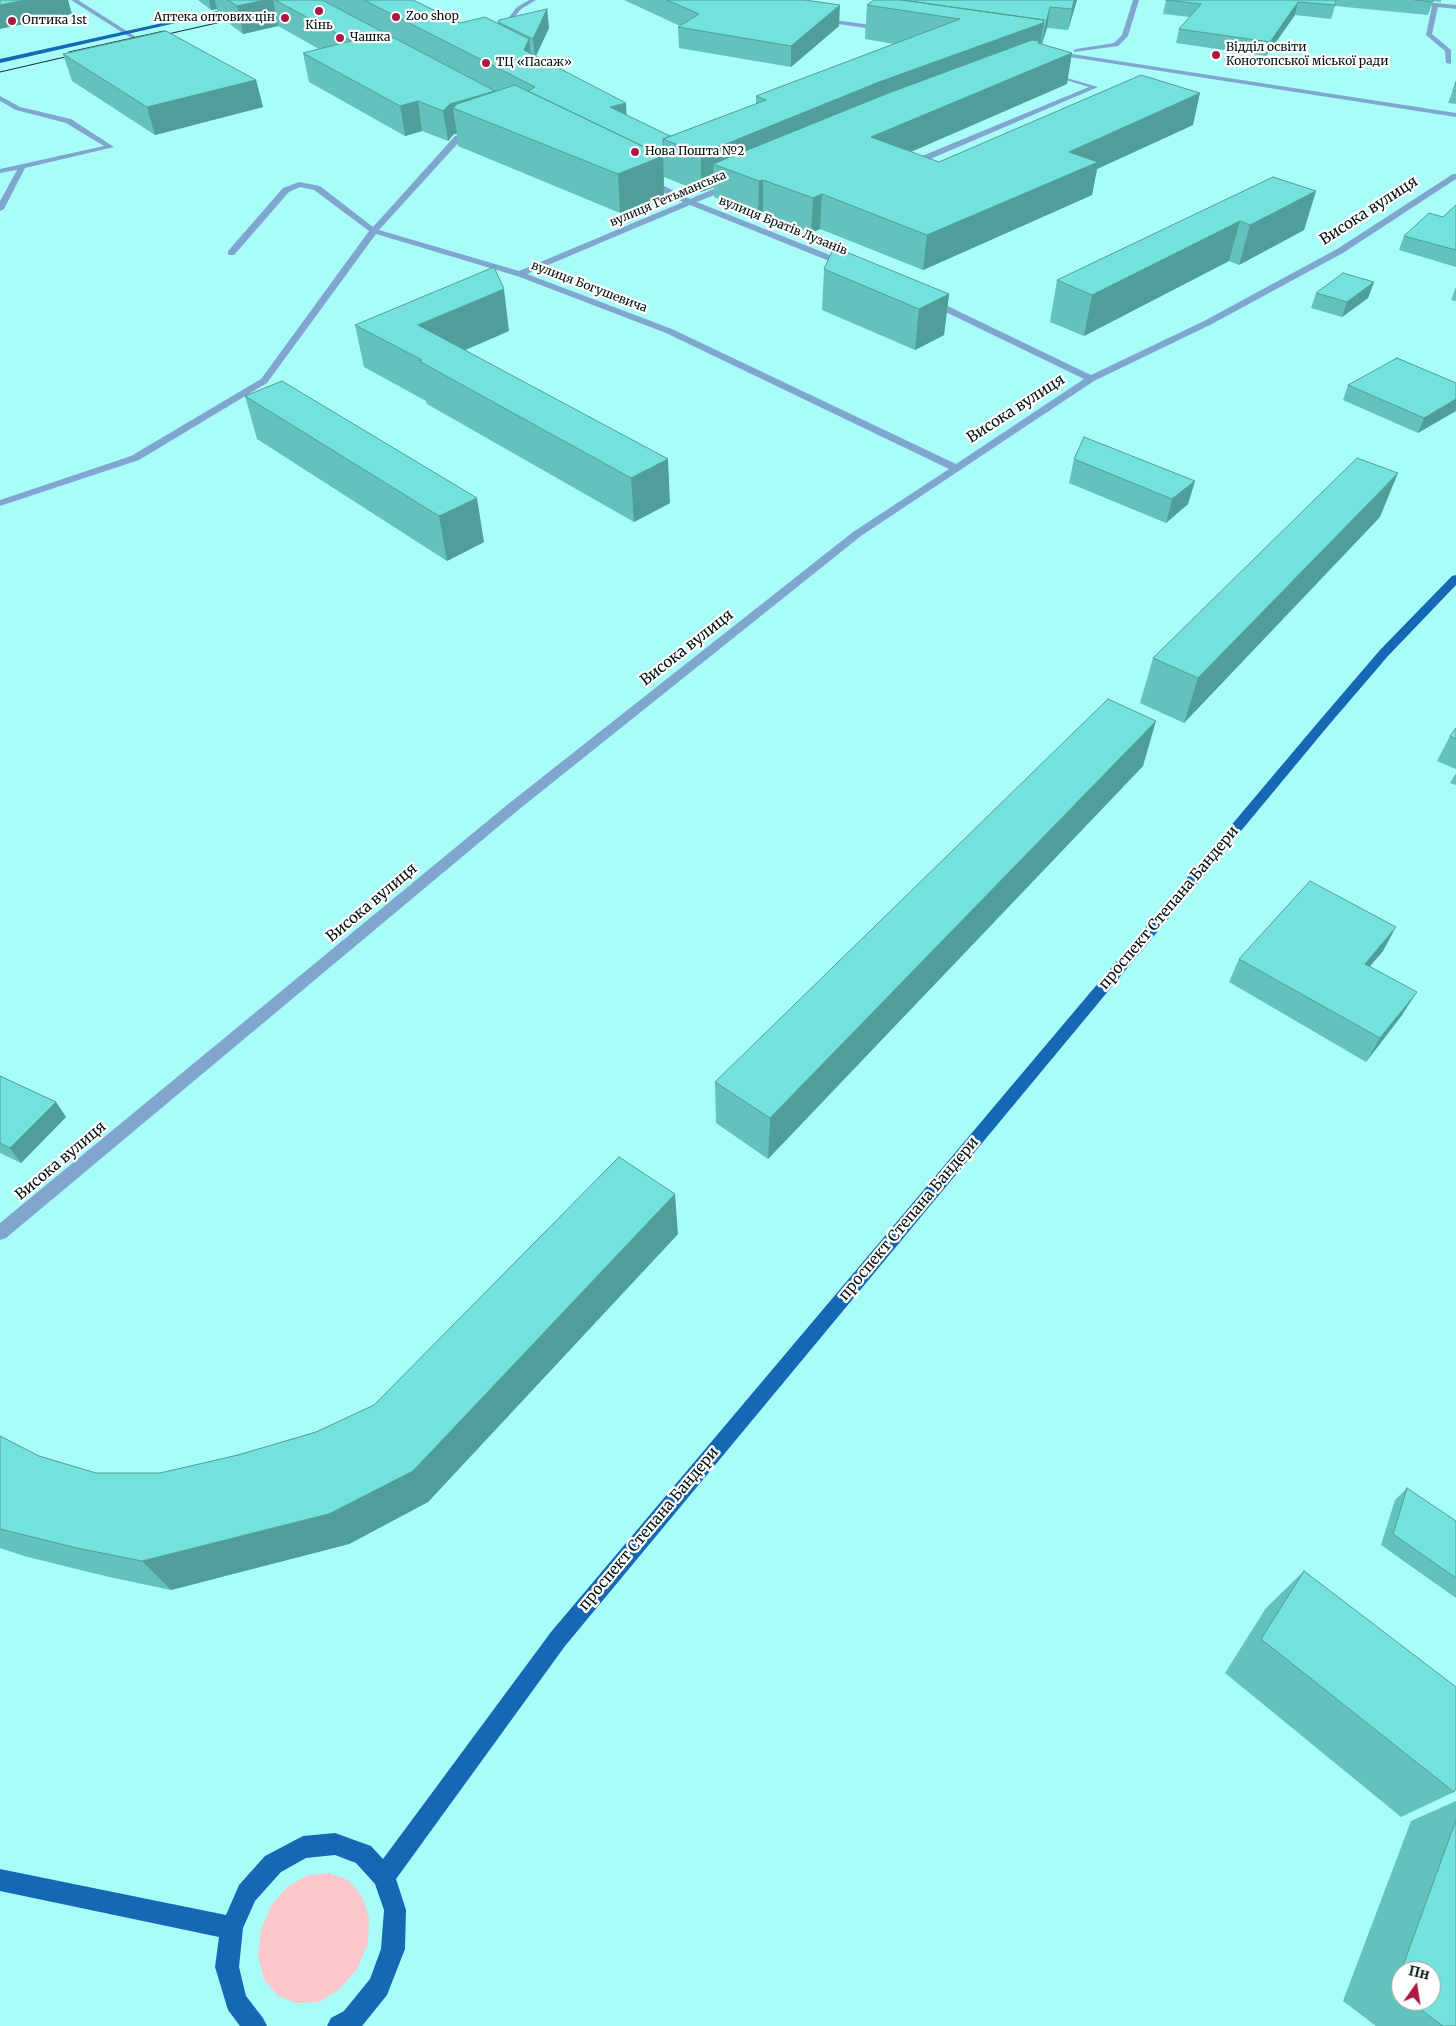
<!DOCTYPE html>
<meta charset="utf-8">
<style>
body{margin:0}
#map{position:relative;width:1456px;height:2026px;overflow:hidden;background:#a9fdf8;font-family:Merriweather,serif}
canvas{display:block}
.north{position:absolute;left:1391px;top:1961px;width:50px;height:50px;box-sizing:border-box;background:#fff;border:1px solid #99a1a0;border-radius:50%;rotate:13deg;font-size:14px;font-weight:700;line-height:20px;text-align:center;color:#001312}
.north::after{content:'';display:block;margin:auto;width:18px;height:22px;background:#ac1844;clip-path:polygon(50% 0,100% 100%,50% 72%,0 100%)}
</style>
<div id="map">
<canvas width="1456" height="2026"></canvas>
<div class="north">Пн</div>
</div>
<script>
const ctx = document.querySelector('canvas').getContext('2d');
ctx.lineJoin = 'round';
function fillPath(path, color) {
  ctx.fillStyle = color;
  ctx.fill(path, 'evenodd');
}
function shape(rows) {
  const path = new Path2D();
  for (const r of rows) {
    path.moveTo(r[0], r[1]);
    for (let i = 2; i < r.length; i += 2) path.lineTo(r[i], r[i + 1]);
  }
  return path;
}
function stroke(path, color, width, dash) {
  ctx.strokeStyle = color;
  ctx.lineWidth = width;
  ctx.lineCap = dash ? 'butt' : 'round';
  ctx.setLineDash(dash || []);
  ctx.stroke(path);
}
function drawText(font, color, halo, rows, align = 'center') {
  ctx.font = font + ' Merriweather,serif';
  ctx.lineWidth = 4.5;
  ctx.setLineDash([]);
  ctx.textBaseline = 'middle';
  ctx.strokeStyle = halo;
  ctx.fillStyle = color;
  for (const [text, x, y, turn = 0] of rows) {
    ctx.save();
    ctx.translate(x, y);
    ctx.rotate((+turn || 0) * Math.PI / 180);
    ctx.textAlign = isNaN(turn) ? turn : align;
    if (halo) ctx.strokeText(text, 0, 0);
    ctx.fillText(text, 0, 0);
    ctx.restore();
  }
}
const green = shape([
 [329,1873,348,1880,362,1896,369,1918,368,1943,357,1969,340,1989,319,2002,296,2003,277,1995,264,1979,258,1956,261,1930,271,1906,287,1887,308,1875]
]);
const minor = shape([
 [71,0,78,0,155,49,150,50,71,0],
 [529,0,536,0,521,9,501,34,497,34,497,32,517,7,529,0],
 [1133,0,1139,0,1128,36,1118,46,1074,52,1074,50,1076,49,1114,43,1122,35,1133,0],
 [1386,0,1407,0,1456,5,1456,9,1438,7,1432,34,1451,50,1451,64,1446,63,1445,51,1426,35,1432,6,1386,0],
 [820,18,886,27,889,29,886,31,818,21,818,19,820,18],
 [1053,51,1456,113,1456,117,1051,54,1051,52,1053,51],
 [1046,72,1098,87,928,160,922,160,922,156,1089,87,1046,74,1046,72],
 [0,96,20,107,71,119,114,147,25,168,4,209,0,211,0,201,17,170,0,173,0,169,104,146,66,123,16,110,0,101,0,96],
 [476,130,479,130,479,134,461,140,379,230,519,271,683,202,644,183,644,179,650,179,690,199,730,182,736,182,736,186,697,202,850,263,850,267,844,267,690,205,527,274,672,329,956,464,1084,379,927,303,927,299,933,299,1091,375,1204,321,1337,249,1453,174,1456,174,1456,179,1343,253,1210,325,1094,381,861,536,517,811,6,1238,0,1240,0,1223,507,805,853,532,949,469,666,333,517,276,376,234,267,383,139,460,0,506,0,500,131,456,261,379,369,231,314,190,300,187,289,192,234,255,228,255,228,251,283,188,299,182,320,186,373,227,455,136,476,130]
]);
const major = shape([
 [266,0,277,0,0,63,0,59,266,0],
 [1456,575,1456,585,1388,656,1328,726,565,1646,396,1879,406,1910,405,1949,387,1995,362,2026,327,2026,331,2018,344,2011,370,1979,381,1949,384,1910,375,1884,356,1863,335,1855,306,1858,281,1872,255,1901,243,1928,239,1967,246,1996,263,2018,267,2026,240,2026,228,2010,215,1967,219,1937,0,1891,0,1869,226,1915,239,1885,265,1856,303,1836,335,1833,371,1846,383,1859,551,1632,1320,720,1380,650,1452,576,1456,575]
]);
const tram = shape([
 [159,36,239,18],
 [69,52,164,31],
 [0,72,78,54]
]);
const wall = shape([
 [198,0,413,0,460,23,498,23,498,22,547,9,549,28,536,56,626,115,670,136,756,104,756,96,894,44,865,39,867,5,874,0,1077,0,1068,30,1047,28,1042,44,1067,84,911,152,939,162,1193,125,1097,169,1092,195,923,270,820,229,811,233,763,213,758,215,714,197,714,187,701,192,664,177,664,175,664,195,620,213,458,146,457,134,454,134,448,141,422,131,405,136,309,82,303,53,319,49,278,26,243,34,218,15,217,9,211,10],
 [624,0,805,0,839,26,791,67,679,48,678,27,680,26],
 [1166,0,1441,0,1441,2,1433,1,1428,15,1335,6,1331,19,1295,15,1266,56,1176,43,1179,29,1190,17,1163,14],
 [63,54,256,80,263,107,155,135,72,81],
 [1456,82,1456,104,1448,103],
 [1316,191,1304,230,1239,265,1229,261,1084,336,1050,322,1057,280],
 [1456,205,1456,267,1399,250,1404,236,1443,217],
 [824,269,949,294,944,335,915,350,822,310],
 [1374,282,1368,298,1342,317,1311,308,1316,293],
 [1456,287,1456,301,1451,300],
 [355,325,509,331,465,350,670,503,634,522,427,404,426,401,364,367],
 [1456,383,1418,433,1343,400,1348,385],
 [245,396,484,542,447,561,257,439],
 [1074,459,1195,481,1188,504,1166,523,1069,483],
 [1380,517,1184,723,1140,703,1153,658],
 [1456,728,1456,769,1437,761,1450,736],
 [1143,766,768,1159,716,1123,715,1082],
 [1456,773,1456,785,1450,783],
 [1383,951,1370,966,1402,1015,1366,1062,1229,982,1239,959],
 [0,1076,56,1102,66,1117,21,1163,0,1153],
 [678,1234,428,1502,349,1544,171,1590,109,1577,24,1556,0,1548,0,1436,39,1456,96,1473,160,1473,238,1455,316,1432,374,1405],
 [1407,1488,1456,1521,1456,1598,1381,1545,1395,1500],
 [1304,1571,1454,1792,1401,1817,1225,1673,1266,1608],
 [1456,1801,1456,2026,1376,2026,1343,2001,1411,1821],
 [1401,1971,1431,2001,1401,2001]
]);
const shadedWall = shape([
 [25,0,68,0,72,14,0,29,0,5],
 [209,0,215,0,217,9,211,10],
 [265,0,273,0,278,26,243,34,237,6],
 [1074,0,1077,0,1068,30,1072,9],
 [1298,2,1295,15,1266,56,1270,42],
 [840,5,839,26,791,67,791,46],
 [1050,7,1047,28,1041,47,1045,26],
 [547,9,549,28,535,58,533,39],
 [1044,20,1039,55,1072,53,1067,84,869,170,713,164,714,187,701,192,701,154,879,82],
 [529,39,532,65,524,50],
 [256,80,263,107,155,135,147,107],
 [495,91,498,121,453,108,457,134,454,134,448,141,443,111,450,104],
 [1200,93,1193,125,1097,169,1092,195,923,270,927,235,1069,152],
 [418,101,422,131,405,136,400,106],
 [626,103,627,130,610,107],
 [663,147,664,195,620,213,618,174,658,151],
 [763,180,763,213,758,215,759,181],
 [1316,191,1304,230,1239,265,1250,225],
 [822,194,820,229,811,233,813,198],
 [1240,221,1229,261,1084,336,1092,295],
 [1374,282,1368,298,1342,317,1347,302],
 [504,289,509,331,428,366,418,325],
 [949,294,944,335,915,350,919,309],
 [1456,399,1456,411,1418,433,1424,418],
 [668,459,670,503,634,522,631,478],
 [1398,473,1380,517,1184,723,1198,678],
 [1195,481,1188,504,1166,523,1172,499],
 [477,498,484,542,447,561,439,516],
 [1156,721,1143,766,768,1159,770,1118],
 [1396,927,1383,951,1352,987,1365,964],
 [1417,992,1402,1015,1366,1062,1380,1038],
 [56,1102,66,1117,21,1163,10,1148],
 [675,1194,678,1234,428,1502,349,1544,171,1590,142,1561,329,1514]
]);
const building = shape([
 [0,0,25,0,0,5,0,0],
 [228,0,265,0,237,6,228,0],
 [275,0,322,0,495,91,450,104,443,111,418,101,400,106,303,53,351,41,275,0],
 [364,0,413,0,460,23,485,17,529,39,524,50,626,103,610,107,670,136,663,139,663,147,658,151,661,155,528,91,535,87,364,0],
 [667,0,805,0,840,5,791,46,678,27,699,14,667,0],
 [874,0,902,0,1044,20,1043,23,879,82,701,154,663,139,766,100,756,96,960,19,867,5,874,0],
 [902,0,1074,0,1072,9,1050,7,1045,26,1043,26,1044,20,902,0],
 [1166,0,1336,0,1335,5,1298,2,1270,42,1179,29,1201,4,1166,0],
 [1415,0,1433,0,1433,2,1415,0],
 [547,9,533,39,498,22,499,20,547,9],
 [166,31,256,80,147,107,63,54,166,31],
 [1032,40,1039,41,1038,43,1072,53,871,137,939,162,1141,75,1200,93,1069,152,1098,162,927,235,822,194,813,198,763,180,759,181,713,164,886,94,1032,40],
 [1456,82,1456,91,1453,91,1456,82],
 [515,85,663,156,618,174,453,108,457,104,515,85],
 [1273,177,1316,191,1250,225,1240,221,1092,295,1057,280,1273,177],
 [1456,205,1456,250,1404,236,1429,213,1443,217,1456,205],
 [834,247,949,294,919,309,824,269,834,247],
 [494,267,504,289,418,325,668,459,631,478,419,361,422,360,355,325,494,267],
 [1343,273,1374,282,1347,302,1316,293,1343,273],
 [1397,358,1456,383,1456,399,1424,418,1348,385,1397,358],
 [282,381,477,498,439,516,245,396,282,381],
 [1084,437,1195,481,1172,499,1074,459,1084,437],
 [1357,458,1398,473,1198,678,1153,658,1357,458],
 [1108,699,1156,721,770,1118,715,1082,1108,699],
 [1456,728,1456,739,1450,736,1456,728],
 [1310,881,1396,927,1365,964,1417,992,1380,1038,1239,959,1310,881],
 [0,1076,56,1102,10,1148,0,1143,0,1076],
 [619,1157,675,1194,413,1471,329,1514,142,1561,77,1548,0,1529,0,1436,39,1456,96,1473,160,1473,238,1455,316,1432,374,1405,619,1157],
 [1407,1488,1456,1521,1456,1578,1393,1534,1407,1488],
 [1304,1571,1456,1687,1456,1788,1454,1792,1261,1639,1304,1571],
 [1456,1820,1456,2026,1443,2026,1409,2001,1431,2001,1431,1971,1401,1971,1456,1820],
 [1401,1972,1401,1995,1394,1990,1401,1972]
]);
const markers = [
 [319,11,5,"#ac1844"],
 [396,17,5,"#ac1844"],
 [285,18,5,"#ac1844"],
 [12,21,5,"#ac1844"],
 [340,38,5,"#ac1844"],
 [1216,55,5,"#ac1844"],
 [486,63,5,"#ac1844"],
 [635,152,5,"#ac1844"]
];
const farPoinames = [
 ["Zoo shop",406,17],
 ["Аптека оптових цін",275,18,"right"],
 ["Оптика 1st",22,21],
 ["Кінь",319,26,"center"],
 ["Чашка",350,38],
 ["Відділ освіти",1226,48],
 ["Конотопської міської ради",1226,62],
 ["ТЦ «Пасаж»",496,63],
 ["Нова Пошта №2",645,152]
];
const farStreetnames = [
 ["вулиця Гетьманська",668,199,-23],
 ["вулиця Братів Лузанів",783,226,22],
 ["вулиця Богушевича",589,287,21]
];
const streetNames = [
 ["Висока вулиця",1369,211,-33],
 ["Висока вулиця",1016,409,-33],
 ["Висока вулиця",687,648,-38],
 ["Висока вулиця",372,903,-40],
 ["проспект Степана Бандери",1169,908,-50],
 ["Висока вулиця",61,1161,-40],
 ["проспект Степана Бандери",909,1219,-50],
 ["проспект Степана Бандери",649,1529,-50]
];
fillPath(green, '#fcc6cb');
fillPath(minor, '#80a6d0');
fillPath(major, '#1568b3');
stroke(tram, '#122c2b', 1);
fillPath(wall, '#63c2bd');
fillPath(shadedWall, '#509e9a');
fillPath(building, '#73e1dc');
stroke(building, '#509e9a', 1);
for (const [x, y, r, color] of markers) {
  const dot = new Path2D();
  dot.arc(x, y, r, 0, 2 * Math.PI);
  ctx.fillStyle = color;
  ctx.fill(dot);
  stroke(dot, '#fff', 2);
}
drawText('12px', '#001312', '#fff', farPoinames, 'left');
drawText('12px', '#001312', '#fff', farStreetnames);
drawText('15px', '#001312', '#fff', streetNames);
</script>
